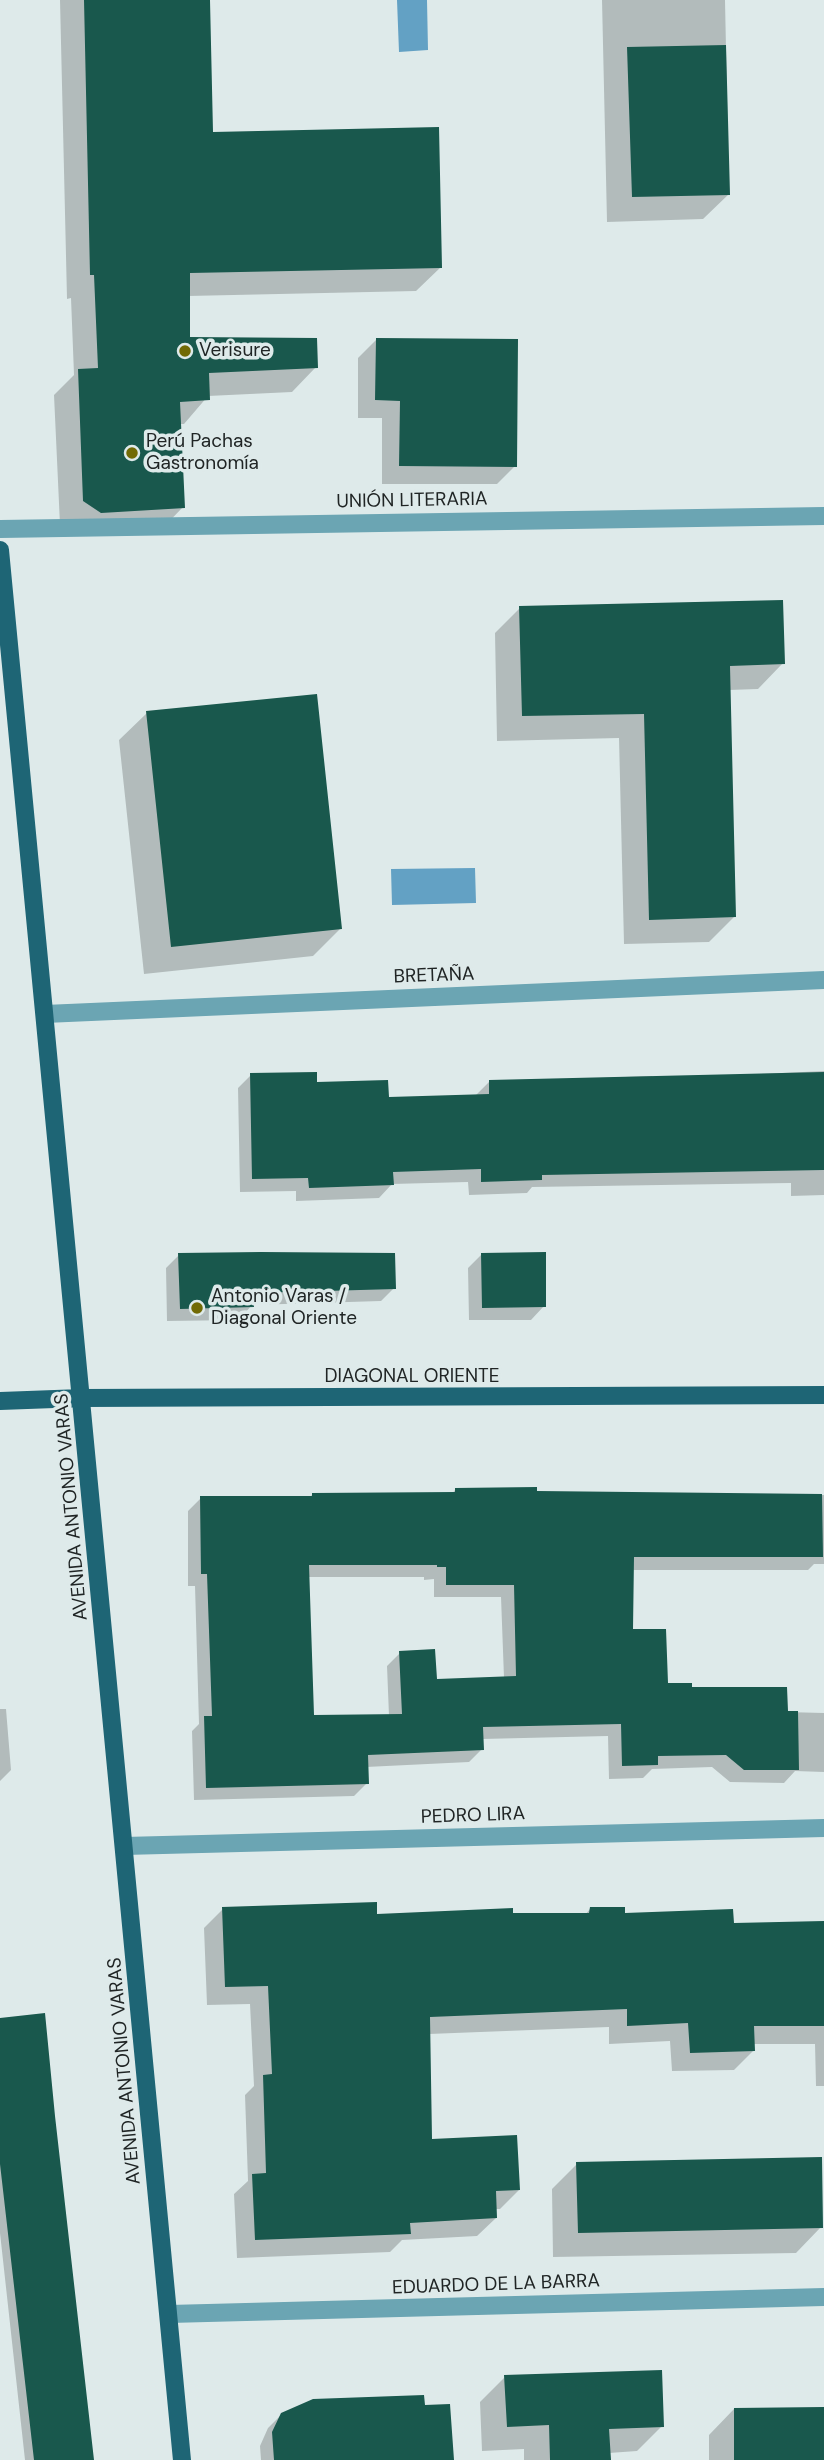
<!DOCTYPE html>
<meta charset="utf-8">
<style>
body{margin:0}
canvas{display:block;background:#deeaea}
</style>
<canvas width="824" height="2460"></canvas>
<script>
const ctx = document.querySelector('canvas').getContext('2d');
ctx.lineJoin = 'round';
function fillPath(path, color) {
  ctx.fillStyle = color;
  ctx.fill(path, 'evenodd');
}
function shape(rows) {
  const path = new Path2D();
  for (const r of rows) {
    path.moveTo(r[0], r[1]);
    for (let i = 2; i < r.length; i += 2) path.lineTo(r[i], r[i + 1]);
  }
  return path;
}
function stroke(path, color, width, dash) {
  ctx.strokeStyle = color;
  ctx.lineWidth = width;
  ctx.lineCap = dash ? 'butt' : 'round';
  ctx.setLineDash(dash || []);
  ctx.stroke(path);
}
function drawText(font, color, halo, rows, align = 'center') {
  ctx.font = font + ' "DM Sans",sans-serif';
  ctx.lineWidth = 7;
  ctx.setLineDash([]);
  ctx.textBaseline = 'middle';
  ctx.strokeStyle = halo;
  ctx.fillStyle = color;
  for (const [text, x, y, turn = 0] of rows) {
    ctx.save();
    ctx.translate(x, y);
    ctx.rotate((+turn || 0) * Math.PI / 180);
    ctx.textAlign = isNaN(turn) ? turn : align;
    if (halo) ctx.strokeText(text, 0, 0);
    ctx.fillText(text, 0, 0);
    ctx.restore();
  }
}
const water = shape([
 [397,0,427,0,428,50,399,52],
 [475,868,476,903,392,905,391,869]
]);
const shadow = shape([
 [60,0,208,0,211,134,441,267,416,291,188,296,189,338,316,367,292,392,208,396,184,424,180,424,183,507,159,532,60,525,54,395,74,375,71,298,67,299],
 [602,0,725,0,729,194,703,219,607,222],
 [376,340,515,466,497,484,382,484,382,418,358,418,358,358],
 [520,608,783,663,758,689,729,690,734,917,709,942,624,944,619,738,497,741,495,633],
 [147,713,340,929,313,956,144,974,119,740],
 [824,1071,824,1195,791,1196,791,1183,532,1187,527,1193,469,1195,468,1182,392,1184,379,1198,296,1201,296,1191,240,1192,238,1088,251,1075,315,1083,387,1099,476,1095,489,1082,652,1076,652,1079],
 [482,1254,544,1306,531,1320,469,1320,468,1268],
 [179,1255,394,1288,381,1301,252,1305,239,1320,167,1321,166,1268],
 [455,1490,696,1497,824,1495,824,1564,814,1564,808,1570,632,1570,632,1631,666,1685,786,1712,824,1713,824,1772,795,1771,784,1783,730,1782,712,1767,652,1769,643,1778,609,1779,608,1736,482,1739,482,1749,469,1762,366,1767,367,1783,354,1796,194,1800,192,1731,199,1724,195,1586,188,1586,188,1511,201,1498,309,1498,313,1494,452,1494],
 [308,1577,424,1577,424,1580,434,1579,434,1597,501,1597,504,1678,435,1681,400,1653,387,1666,389,1716,312,1717],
 [0,1709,6,1709,11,1770,0,1781],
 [223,1909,375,1916,585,1915,590,1909,623,1915,732,1925,824,1923,824,2086,816,2086,815,2044,753,2044,753,2051,734,2070,672,2071,670,2041,609,2044,609,2027,429,2034,430,2141,519,2190,500,2209,495,2209,496,2218,477,2236,402,2240,390,2252,237,2258,234,2194,248,2181,245,2095,254,2086,250,2004,207,2005,204,1928],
 [0,2020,92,2460,25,2460,0,2233],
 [577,2164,821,2227,796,2253,553,2257,552,2189],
 [505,2377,662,2426,637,2451,609,2453,609,2460,524,2460,524,2449,482,2451,480,2402],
 [734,2409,824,2409,824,2460,709,2460,709,2435],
 [282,2414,425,2460,261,2460,260,2446,268,2428]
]);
const building = shape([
 [84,0,210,0,213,132,439,127,442,268,190,273,190,337,317,338,318,368,209,373,210,400,180,402,185,508,101,513,83,501,78,369,98,368,94,275,90,275],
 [726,45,730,195,632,197,627,47],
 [376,338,518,339,517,467,399,466,400,401,375,400],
 [783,600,785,664,730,666,736,917,649,920,644,714,522,716,519,606],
 [317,694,342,929,171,947,146,711],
 [317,1072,317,1082,388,1080,389,1097,489,1094,489,1080,824,1072,824,1170,542,1175,542,1180,481,1182,481,1169,393,1172,394,1185,309,1188,308,1178,252,1179,250,1073],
 [261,1252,395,1253,396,1289,253,1293,254,1307,180,1309,178,1253],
 [546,1252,546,1307,482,1308,481,1253],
 [537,1487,537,1491,822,1494,823,1557,634,1557,633,1629,666,1629,668,1683,692,1683,692,1687,787,1687,788,1711,798,1711,799,1770,744,1770,726,1755,658,1756,658,1765,622,1766,621,1724,483,1727,484,1750,368,1755,369,1784,206,1788,204,1716,212,1716,207,1574,201,1574,200,1496,312,1496,312,1493,455,1492,455,1488],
 [309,1565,437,1565,437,1567,446,1567,446,1585,514,1585,516,1676,437,1679,435,1649,399,1651,402,1714,314,1715],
 [377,1902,377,1914,513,1908,513,1913,589,1913,590,1907,625,1907,625,1913,733,1909,734,1923,824,1921,824,2026,754,2026,755,2051,690,2053,688,2023,627,2026,627,2009,430,2017,432,2139,517,2135,520,2190,496,2191,497,2218,410,2223,411,2234,255,2240,252,2174,266,2173,263,2075,272,2074,268,1986,225,1987,222,1907],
 [45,2013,55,2116,94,2460,34,2460,0,2164,0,2018],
 [822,2157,823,2228,578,2233,576,2162],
 [662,2370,664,2427,609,2429,611,2460,550,2460,549,2425,507,2427,504,2375],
 [424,2395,425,2405,450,2404,454,2460,274,2460,272,2432,281,2413,313,2399],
 [824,2407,824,2460,734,2460,734,2408]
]);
const minor = shape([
 [0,529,824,516],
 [45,1014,824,980],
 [124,1846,824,1828],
 [169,2314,824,2297]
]);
const major = shape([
 [0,550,182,2460],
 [0,1401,82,1398,824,1395]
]);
const markers = [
 [185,351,7,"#716a05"],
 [132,453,7,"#716a05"],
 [197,1308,7,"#716a05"]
];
const poiNames = [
 ["Verisure",199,351],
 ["Perú Pachas",146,442],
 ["Gastronomía",146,464],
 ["Antonio Varas /",211,1297],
 ["Diagonal Oriente",211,1319]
];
const streetNames = [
 ["UNIÓN LITERARIA",412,501,-1],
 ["BRETAÑA",434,976,-2],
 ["DIAGONAL ORIENTE",412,1377],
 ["AVENIDA ANTONIO VARAS",72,1507,-95],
 ["PEDRO LIRA",473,1816,-2],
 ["AVENIDA ANTONIO VARAS",125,2071,-95],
 ["EDUARDO DE LA BARRA",496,2285,-2]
];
fillPath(water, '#63a1c4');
fillPath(shadow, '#0003');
fillPath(building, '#19584d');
stroke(minor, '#6ba5b3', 18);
stroke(major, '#1e6575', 18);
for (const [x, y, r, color] of markers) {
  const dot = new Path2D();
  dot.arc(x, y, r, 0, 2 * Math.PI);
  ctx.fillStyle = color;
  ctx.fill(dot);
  stroke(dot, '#deeaea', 2.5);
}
drawText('19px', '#202525', '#deeaea', poiNames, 'left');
drawText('19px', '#202525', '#deeaea', streetNames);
</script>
